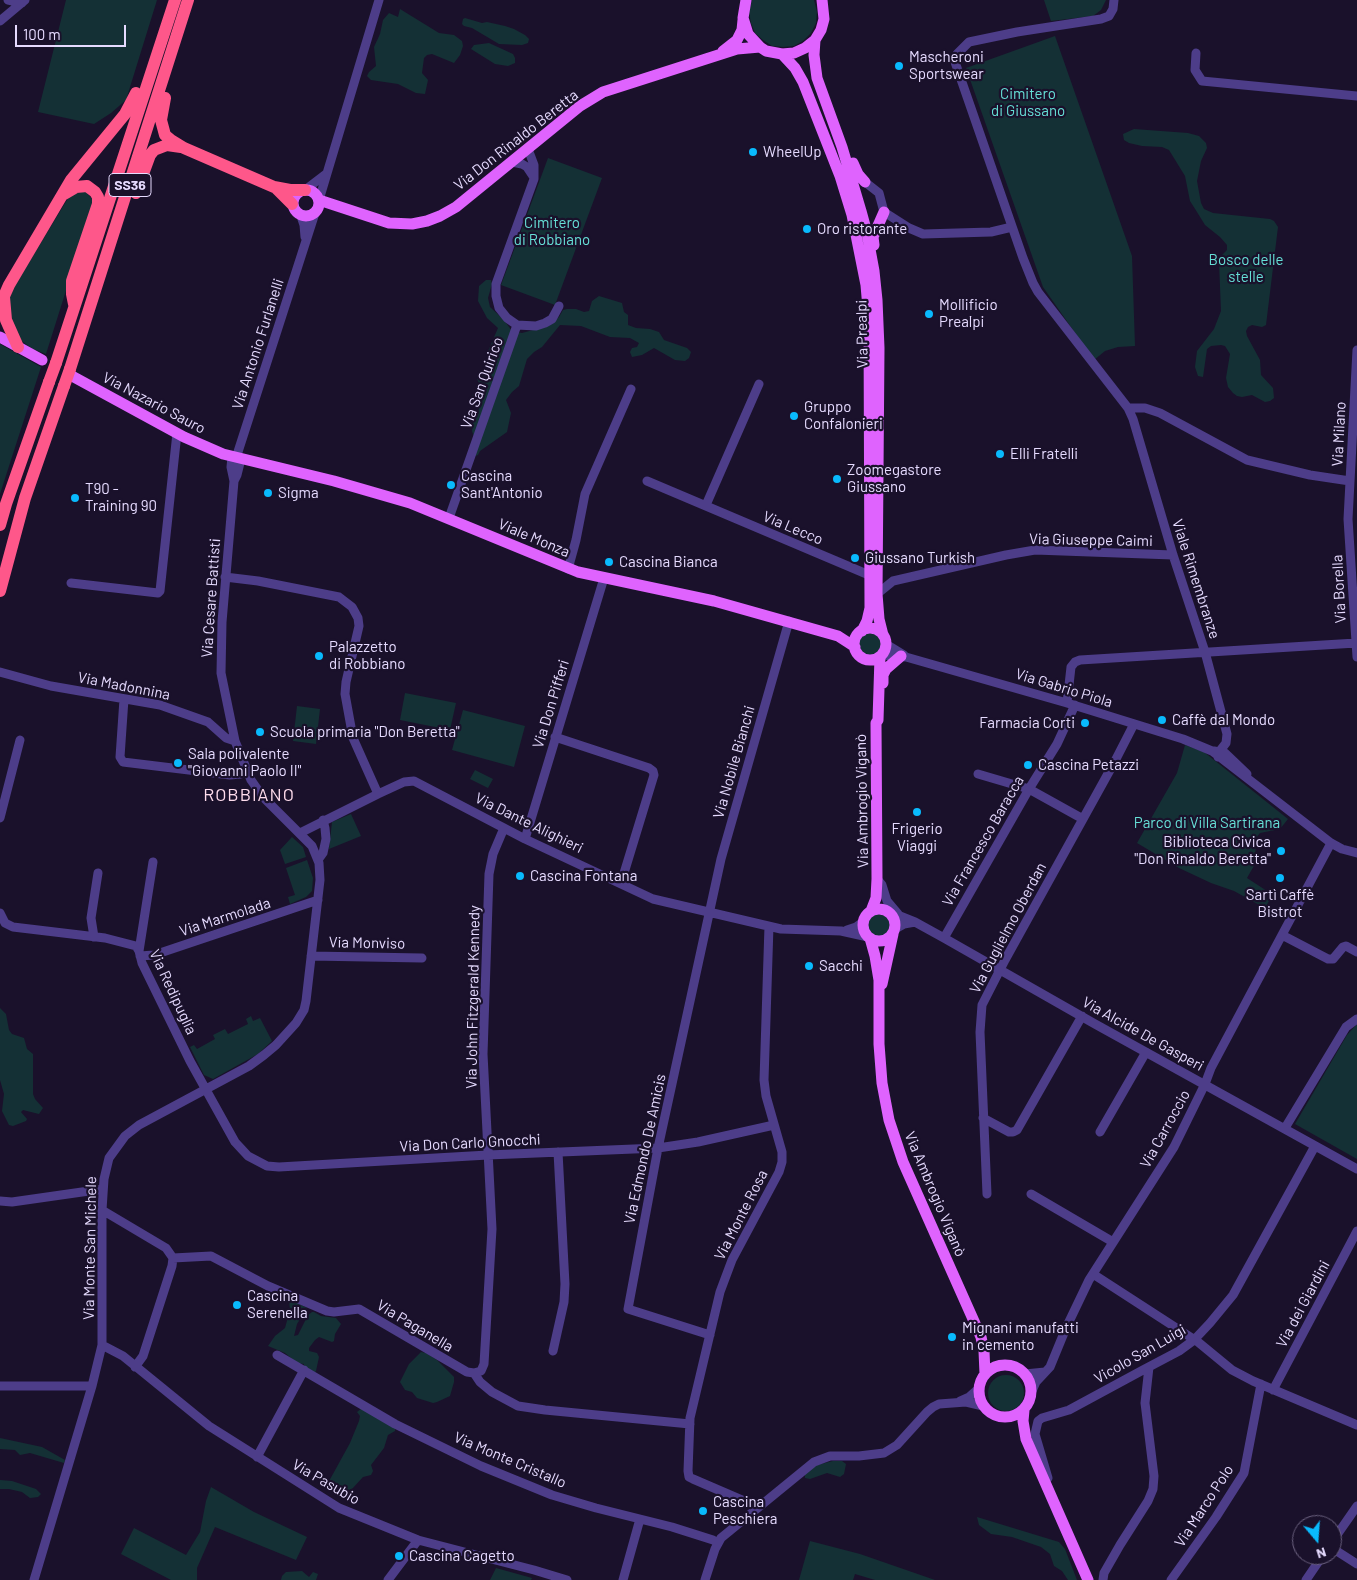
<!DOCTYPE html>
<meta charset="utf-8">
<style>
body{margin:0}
#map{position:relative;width:1357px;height:1580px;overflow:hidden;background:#1a112b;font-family:Barlow,sans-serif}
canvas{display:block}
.north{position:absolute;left:1292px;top:1515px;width:50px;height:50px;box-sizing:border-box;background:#1a112b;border:1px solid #6c6280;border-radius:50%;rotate:162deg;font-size:14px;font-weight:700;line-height:20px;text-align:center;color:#e6dbff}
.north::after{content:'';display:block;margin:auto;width:18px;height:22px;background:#09bafd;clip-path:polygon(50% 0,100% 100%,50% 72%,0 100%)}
.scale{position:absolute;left:15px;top:25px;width:111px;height:22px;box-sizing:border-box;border:2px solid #e6dbff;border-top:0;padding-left:6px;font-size:15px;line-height:18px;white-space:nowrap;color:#e6dbff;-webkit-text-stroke:4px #1a112b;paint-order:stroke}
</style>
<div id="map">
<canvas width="1357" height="1580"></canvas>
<div class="north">N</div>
<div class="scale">100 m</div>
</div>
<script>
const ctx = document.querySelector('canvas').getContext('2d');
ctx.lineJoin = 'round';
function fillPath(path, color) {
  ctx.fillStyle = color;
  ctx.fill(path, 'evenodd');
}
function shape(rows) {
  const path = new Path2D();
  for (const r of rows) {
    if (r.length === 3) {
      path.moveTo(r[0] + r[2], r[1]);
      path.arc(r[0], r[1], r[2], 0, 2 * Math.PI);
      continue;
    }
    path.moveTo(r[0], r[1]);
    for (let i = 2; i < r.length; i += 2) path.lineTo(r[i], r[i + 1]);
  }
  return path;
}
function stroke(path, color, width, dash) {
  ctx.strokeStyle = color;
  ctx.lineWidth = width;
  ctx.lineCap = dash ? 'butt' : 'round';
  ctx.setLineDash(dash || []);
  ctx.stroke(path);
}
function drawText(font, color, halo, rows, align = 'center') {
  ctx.font = font + ' Barlow,sans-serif';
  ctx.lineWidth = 4.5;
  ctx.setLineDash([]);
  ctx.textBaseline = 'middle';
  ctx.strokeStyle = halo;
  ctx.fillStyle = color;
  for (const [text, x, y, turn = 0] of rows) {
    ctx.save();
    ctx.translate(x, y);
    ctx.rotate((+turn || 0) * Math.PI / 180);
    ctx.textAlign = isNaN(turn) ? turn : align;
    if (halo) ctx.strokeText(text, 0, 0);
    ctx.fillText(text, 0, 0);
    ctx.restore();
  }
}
const green = shape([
 [66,0,157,0,126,100,111,113,94,124,38,112],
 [752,0,814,0,817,12,816,23,811,33,803,41,794,46,783,47,772,46,763,40,755,33,751,23,749,12],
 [1044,0,1106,0,1101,10,1093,16,1051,21],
 [400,9,439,33,454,35,462,41,463,46,460,55,454,63,432,54,427,55,424,58,422,73,428,80,425,94,416,93,398,84,371,80,367,76,369,72,376,66,374,47,380,34,383,20,389,13,398,17],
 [465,18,482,23,487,22,505,26,514,29,525,35,529,39,528,43,522,45,499,44,472,28,464,26,462,24,463,19],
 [1055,36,1132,256,1135,346,1118,347,1105,351,1094,360,1043,287,966,68],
 [489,43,513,54,515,58,515,63,508,66,495,64,471,49,474,45],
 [1134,129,1188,133,1199,136,1206,143,1207,148,1201,161,1197,181,1201,203,1204,209,1213,213,1270,219,1274,221,1278,227,1266,325,1262,327,1252,325,1248,327,1246,331,1247,336,1260,360,1261,375,1273,388,1274,398,1270,401,1265,402,1252,395,1242,397,1237,396,1233,393,1228,387,1226,378,1230,354,1225,346,1221,345,1211,346,1207,349,1203,377,1198,376,1195,367,1197,351,1214,329,1221,311,1219,262,1220,257,1227,250,1227,245,1220,237,1205,225,1197,212,1190,201,1185,176,1169,150,1162,147,1142,146,1129,143,1124,140,1123,134],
 [548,158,602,178,555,305,501,285],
 [85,191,93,200,92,208,46,354,33,349,23,342,14,333,8,303,11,292,70,195],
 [486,280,491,280,492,284,488,298,490,307,504,320,512,331,522,333,548,326,559,317,563,310,567,309,576,309,584,312,589,311,592,301,599,296,622,303,624,312,628,315,628,325,636,328,650,329,659,332,664,340,687,348,691,352,689,358,685,361,675,360,654,348,642,355,632,357,630,352,632,348,637,347,639,343,630,338,610,337,581,326,560,325,542,347,534,352,527,359,519,386,512,392,506,400,511,413,507,432,480,451,478,455,473,457,475,440,472,431,473,422,479,409,478,404,472,396,479,383,477,379,485,373,490,365,488,351,498,328,487,318,478,301,479,286],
 [0,344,41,367,0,494],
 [871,644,12],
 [405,693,456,703,450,730,400,720],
 [297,706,320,709,316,744,293,741],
 [463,710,525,726,514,767,452,750],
 [1185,745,1204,752,1288,819,1280,829,1260,833,1256,838,1255,864,1247,878,1267,891,1266,898,1269,901,1265,908,1234,891,1211,883,1179,868,1137,843,1177,773],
 [475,770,493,779,488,788,470,779],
 [351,814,361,836,329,849,332,822],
 [292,837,303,847,306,857,285,864,280,850],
 [307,860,313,878,312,891,306,897,290,904,288,897,295,895,286,868],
 [879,925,12],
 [0,1008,6,1014,9,1030,12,1034,24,1038,27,1049,33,1054,33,1094,35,1099,43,1108,39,1114,23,1110,21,1112,27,1119,26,1121,13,1126,9,1125,2,1111,4,1094,0,1080],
 [251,1016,253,1021,260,1018,272,1041,258,1054,213,1079,204,1075,190,1047,194,1045,197,1049,215,1039,213,1035,225,1029,228,1034,248,1024,246,1019],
 [1357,1024,1357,1159,1295,1124,1347,1035],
 [289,1301,294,1301,307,1308,297,1324,294,1336,298,1335,308,1315,312,1312,314,1312,321,1316,336,1318,341,1324,335,1334,334,1341,332,1342,319,1337,315,1340,309,1348,309,1351,317,1353,319,1357,316,1371,313,1375,304,1370,304,1364,297,1363,285,1353,268,1346,275,1336,285,1328,290,1310],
 [421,1352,426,1353,437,1360,454,1377,454,1382,450,1396,437,1402,433,1403,417,1398,412,1392,405,1390,400,1382,409,1364],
 [1006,1393,18],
 [362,1408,395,1428,395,1431,388,1435,384,1448,371,1465,373,1471,371,1475,363,1477,352,1489,341,1492,330,1487,328,1483,350,1443,359,1421,360,1416,357,1412],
 [0,1438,42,1447,65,1460,64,1463,30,1453,20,1455,15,1450,0,1449],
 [833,1461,842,1461,846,1464,844,1474,840,1477,827,1473,810,1479,805,1478,805,1473,817,1465],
 [0,1480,12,1481,36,1489,41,1494,38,1497,30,1498,22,1492,9,1489,0,1489],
 [211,1487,254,1512,307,1537,296,1560,215,1527,197,1568,197,1580,171,1580,121,1554,134,1528,186,1555,200,1532,206,1501],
 [977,1517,1059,1542,1065,1549,1077,1580,1068,1580,1062,1571,1054,1566,1050,1554,1041,1547,1012,1537,991,1534,979,1525],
 [810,1541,860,1554,935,1580,875,1580,855,1574,853,1580,799,1580],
 [496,1568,532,1578,531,1580,490,1580],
 [302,1571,309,1577,313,1572,318,1574,316,1580,281,1580,282,1576,286,1572]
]);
const minor = shape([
 [8,0,22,3],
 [1114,0,1113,9,1109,16,1101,19,1017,32,969,42,957,54,955,62,1023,258,1033,283,1038,292,1128,408,1133,419,1173,555,1205,652,1227,734,1226,743,1219,752,1218,757],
 [0,21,25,0],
 [1196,53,1195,70,1202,81,1357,96],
 [512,162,522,164,527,167,533,176],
 [865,182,879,193,884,212,909,228,923,234,991,232,1012,227],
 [305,190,326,174],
 [319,200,379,0],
 [301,216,304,225,305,237],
 [517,325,507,318,499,308,496,296,496,284,534,179,534,165,528,149],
 [517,325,536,326,545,323,552,319,559,306],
 [1357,350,1348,519,1357,657],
 [1128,408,1145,408,1160,413,1247,460,1310,475,1350,481],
 [236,458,315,213],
 [234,481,237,475,241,459],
 [647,481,869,575],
 [706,505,759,384],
 [449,518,517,325],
 [568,569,576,540,585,494,631,389],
 [225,577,258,581,339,597,352,607,358,618,359,626,346,682,345,694,353,738,378,794],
 [71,583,158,593,160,591,177,433],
 [877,594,893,581,1006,555,1035,550,1173,555],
 [886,644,904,655],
 [882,655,906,657,1067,703,1183,739,1212,751,1331,843,1342,849,1357,853],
 [0,672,51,686,160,705,208,722,226,738,235,741],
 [124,699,120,757,123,762,230,775,241,774,246,771],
 [1067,703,1071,667,1075,662,1080,660,1356,643],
 [555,737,649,768,653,771,654,775,621,883],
 [1214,751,1225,753,1247,774],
 [978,774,1029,789,1083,819],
 [0,818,20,740],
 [300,833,378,794,404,782,414,781,525,839,653,899,781,929,841,931,868,937],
 [525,839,604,578],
 [318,860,323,853,326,839,325,828,323,820],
 [877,879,882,885,887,901,898,914],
 [890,912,915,922,944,938,1095,1024,1357,1169],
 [0,913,5,923,13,927,105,938,136,946,139,951,142,963,190,1061,235,1142,248,1156,267,1166,279,1167,488,1155,658,1148,698,1142,774,1125],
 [895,929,904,924,915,922],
 [847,930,856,927,864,921],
 [1282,935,1328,959,1333,959,1343,947,1346,946,1357,952],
 [94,937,91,918,98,873],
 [944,938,1029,789,1057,744,1075,705],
 [139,951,153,862],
 [140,956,154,955,318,900],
 [311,956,422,958],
 [983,1118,1009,1132,1013,1132,1017,1130,1082,1016],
 [1285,1128,1346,1027,1357,1019],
 [1100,1132,1146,1052],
 [987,1194,980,1032,982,1005,1005,960,1115,761,1134,724],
 [1031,1194,1113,1242],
 [0,1201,12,1202,103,1189],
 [102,1210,166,1248,173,1258,172,1266,143,1356,135,1367],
 [173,1258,211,1256,268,1286,327,1311,334,1312,359,1309,467,1372,474,1373],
 [1093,1274,1198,1342,1232,1370,1253,1381,1357,1425],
 [710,1335,628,1309,658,1148,721,859,789,621],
 [102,1345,123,1356,209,1426,339,1508,418,1540,534,1570,567,1580],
 [553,1351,564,1302,565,1284,558,1152],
 [277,1355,395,1424,481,1466,552,1495,596,1508,672,1527,713,1540,718,1543],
 [474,1373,481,1371,484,1364,492,1229,483,1054,489,874,493,854,504,828],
 [474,1373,480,1382,492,1392,518,1406,545,1410,690,1424],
 [1025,1374,1045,1372],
 [0,1386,92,1386],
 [1273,1390,1357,1231],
 [1032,1391,1036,1382,1050,1367,1066,1328,1089,1280,1174,1147,1205,1084,1211,1068,1331,843],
 [960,1401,969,1397,978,1389],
 [257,1457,304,1370],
 [1048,1478,1035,1434,1038,1421,1042,1418,1069,1410,1143,1370,1179,1351,1194,1340,1210,1323,1233,1295,1315,1146],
 [758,1507,693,1479,689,1477,688,1471,690,1418,720,1292,732,1260,779,1172,782,1162,782,1152,766,1096,764,1080,769,926],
 [1332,1542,1357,1506],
 [1332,1548,1357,1564],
 [34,1580,92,1386,102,1345,102,1210,104,1179,109,1158,125,1136,139,1125,249,1066,264,1055,276,1045,296,1023,304,1010,306,1001,320,880,319,863,312,846,263,797,251,780,235,741,221,673,222,622,234,481,231,467,232,457],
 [388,1580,418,1540],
 [623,1580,640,1519],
 [705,1580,715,1549,721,1538,814,1462,830,1456,859,1456,884,1453,897,1445,927,1412,933,1407,939,1404,966,1402,983,1406],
 [1103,1580,1104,1573,1120,1545,1148,1501,1153,1489,1154,1476,1145,1403,1149,1367],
 [1171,1580,1216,1517,1244,1473,1261,1384],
 [1306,1580,1323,1555]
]);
const major = shape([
 [746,0,743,18,748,34,760,47,766,51,782,54,794,53,805,48,815,40,821,30,824,19,822,0],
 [815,40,814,55,817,78,842,147,861,211,867,233,874,271,877,300,879,348,877,594,879,619,883,635],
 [723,51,737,40,742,30,743,20],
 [782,54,795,68,803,82,840,176,852,215,866,285,869,320,870,608,867,621,862,631],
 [853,163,858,174,865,182],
 [306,203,13],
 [319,200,389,223,412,224,427,221,440,216,456,207,580,106,603,92,737,49,760,47],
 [874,245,873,237,884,212],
 [0,337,42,360],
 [72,376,184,437,223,454,334,481,410,503,578,572,714,601,838,636,855,647],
 [870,644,16],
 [883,683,883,675,886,669,901,656],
 [879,925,16],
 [871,911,876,898,877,879,876,723,878,720,880,657],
 [870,938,875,956,879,980,879,1044,882,1083,889,1120,903,1162,981,1337,984,1351,985,1374],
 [882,984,893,934],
 [1005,1391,26],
 [1024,1410,1023,1421,1026,1439,1088,1580]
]);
const highway = shape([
 [165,98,161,120,165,135,171,140,184,148,274,187,290,190,305,190],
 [276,188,292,204],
 [136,193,150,155,154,150,167,145,181,147],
 [64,194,76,187,87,186,95,192,98,197,98,204,72,281,72,294,74,304],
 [4,297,6,320,18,347],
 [0,305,9,285,71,180,125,114,136,93],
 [56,363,175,0],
 [70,369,188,0],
 [0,525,6,504,49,382],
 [0,591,25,498,64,386]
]);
const highwayBridge = shape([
 [49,382,56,363],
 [64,386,70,369]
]);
const markers = [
 [899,66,5,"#09bafd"],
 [753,152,5,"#09bafd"],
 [807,229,5,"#09bafd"],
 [929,314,5,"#09bafd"],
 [794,416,5,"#09bafd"],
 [1000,454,5,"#09bafd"],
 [837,479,5,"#09bafd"],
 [451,485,5,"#09bafd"],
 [268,493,5,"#09bafd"],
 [75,498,5,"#09bafd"],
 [855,558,5,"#09bafd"],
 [609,562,5,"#09bafd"],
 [319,656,5,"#09bafd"],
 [1162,720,5,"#09bafd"],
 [1085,723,5,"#09bafd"],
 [260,732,5,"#09bafd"],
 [178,763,5,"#09bafd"],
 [1028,765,5,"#09bafd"],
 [917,812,5,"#09bafd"],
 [1281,851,5,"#09bafd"],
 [520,876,5,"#09bafd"],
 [1280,878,5,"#09bafd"],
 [809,966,5,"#09bafd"],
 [237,1305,5,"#09bafd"],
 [952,1337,5,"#09bafd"],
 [703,1511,5,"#09bafd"],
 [399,1556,5,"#09bafd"]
];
const shields = [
 [130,185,42]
];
const shieldNames = [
 ["SS36",130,185]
];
const poiNames = [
 ["Mascheroni",909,57],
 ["Sportswear",909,74],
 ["WheelUp",763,152],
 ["Oro ristorante",817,229],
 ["Mollificio",939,305],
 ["Prealpi",939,322],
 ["Gruppo",804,407],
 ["Confalonieri",804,424],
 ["Elli Fratelli",1010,454],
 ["Zoomegastore",847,470],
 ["Giussano",847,487],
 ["Cascina",461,476],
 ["Sant'Antonio",461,493],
 ["T90 -",85,489],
 ["Training 90",85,506],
 ["Sigma",278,493],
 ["Giussano Turkish",865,558],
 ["Cascina Bianca",619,562],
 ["Palazzetto",329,647],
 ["di Robbiano",329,664],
 ["Caffè dal Mondo",1172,720],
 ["Farmacia Corti",1075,723,"right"],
 ["Scuola primaria \"Don Beretta\"",270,732],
 ["Sala polivalente",188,754],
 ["\"Giovanni Paolo II\"",188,771],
 ["Cascina Petazzi",1038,765],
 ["Frigerio",917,829,"center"],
 ["Viaggi",917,846,"center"],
 ["Biblioteca Civica",1271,842,"right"],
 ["\"Don Rinaldo Beretta\"",1271,859,"right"],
 ["Cascina Fontana",530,876],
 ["Sartì Caffè",1280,895,"center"],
 ["Bistrot",1280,912,"center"],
 ["Sacchi",819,966],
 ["Cascina",247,1296],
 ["Serenella",247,1313],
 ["Mignani manufatti",962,1328],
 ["in cemento",962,1345],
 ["Cascina",713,1502],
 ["Peschiera",713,1519],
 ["Cascina Cagetto",409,1556]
];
const parkNames = [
 ["Cimitero",1028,94],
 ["di Giussano",1028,111],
 ["Cimitero",552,223],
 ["di Robbiano",552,240],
 ["Bosco delle",1246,260],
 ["stelle",1246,277],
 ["Parco di Villa Sartirana",1207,823]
];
const streetNames = [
 ["Via Don Rinaldo Beretta",516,140,-38],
 ["Via Prealpi",862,334,-91],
 ["Via Antonio Furlanelli",258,344,-72],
 ["Via San Quirico",482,383,-70],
 ["Via Nazario Sauro",154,403,28],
 ["Via Milano",1339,434,-87],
 ["Via Lecco",793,528,23],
 ["Viale Monza",534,538,23],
 ["Via Giuseppe Caimi",1091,540,1],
 ["Viale Rimembranze",1196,579,72],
 ["Via Borella",1339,589,-93],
 ["Via Cesare Battisti",211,598,-86],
 ["Via Madonnina",124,686,11],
 ["Via Gabrio Piola",1064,688,17],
 ["Via Don Pifferi",551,704,-73],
 ["Via Nobile Bianchi",734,762,-74],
 ["Via Ambrogio Viganò",862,801,-91],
 ["Via Dante Alighieri",529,823,26],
 ["Via Francesco Baracca",983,841,-60],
 ["Via Marmolada",225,917,-18],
 ["Via Guglielmo Oberdan",1008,928,-62],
 ["Via Monviso",367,943,1],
 ["Via Redipuglia",173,992,65],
 ["Via John Fitzgerald Kennedy",473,997,-89],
 ["Via Alcide De Gasperi",1143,1034,29],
 ["Via Carroccio",1165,1129,-61],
 ["Via Don Carlo Gnocchi",470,1143,-3],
 ["Via Edmondo De Amicis",645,1149,-78],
 ["Via Ambrogio Viganò",935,1194,67],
 ["Via Monte Rosa",741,1215,-63],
 ["Via Monte San Michele",90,1248,-89],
 ["Via dei Giardini",1303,1304,-62],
 ["Via Paganella",415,1326,31],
 ["Vicolo San Luigi",1140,1354,-30],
 ["Via Monte Cristallo",510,1460,23],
 ["Via Pasubio",326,1482,30],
 ["Via Marco Polo",1204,1506,-57]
];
const quarterNames = [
 ["ROBBIANO",249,795]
];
fillPath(green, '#143035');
stroke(minor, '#4d3d89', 9);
stroke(major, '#df63fe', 11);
stroke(highway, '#fe578a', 12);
stroke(highwayBridge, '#fe578a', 12);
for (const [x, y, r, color] of markers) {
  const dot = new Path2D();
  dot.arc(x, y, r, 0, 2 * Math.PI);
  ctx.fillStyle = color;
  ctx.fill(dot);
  stroke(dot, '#1a112b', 2);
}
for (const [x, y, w] of shields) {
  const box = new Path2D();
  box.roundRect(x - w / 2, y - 11.5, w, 23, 4);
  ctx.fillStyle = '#1a112b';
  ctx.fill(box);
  stroke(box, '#e6dbff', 1);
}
drawText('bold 14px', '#e6dbff', null, shieldNames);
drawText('15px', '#e6dbff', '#1a112b', poiNames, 'left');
drawText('15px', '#66e0d7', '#1a112b', parkNames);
drawText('15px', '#e6dbff', '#1a112b', streetNames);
ctx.letterSpacing = '1px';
drawText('18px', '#ffdded', '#1a112b', quarterNames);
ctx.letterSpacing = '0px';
</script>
